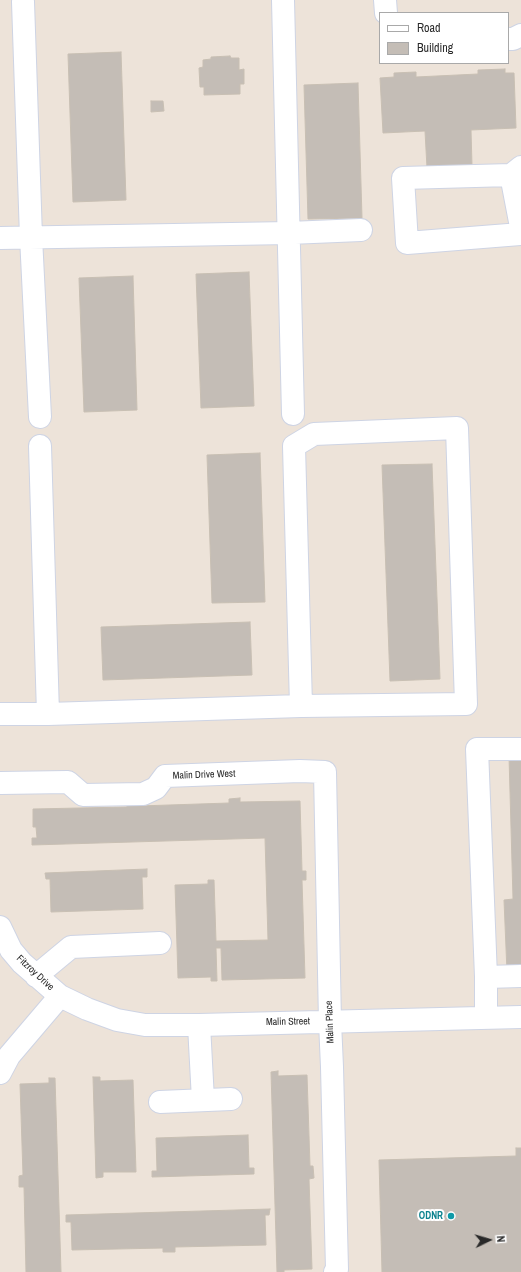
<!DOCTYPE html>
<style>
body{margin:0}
#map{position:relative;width:521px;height:1272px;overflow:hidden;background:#ede3d9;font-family:"Archivo Narrow",sans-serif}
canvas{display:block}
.legend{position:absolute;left:379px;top:12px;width:130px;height:52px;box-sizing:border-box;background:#fff;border:1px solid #a9a9a9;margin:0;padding:5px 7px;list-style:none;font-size:12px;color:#292929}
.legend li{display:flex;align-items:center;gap:8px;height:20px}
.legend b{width:20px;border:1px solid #a9a9a9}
.north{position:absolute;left:469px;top:1220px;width:40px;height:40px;-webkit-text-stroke:3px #fff;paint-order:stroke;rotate:85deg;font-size:11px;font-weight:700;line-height:16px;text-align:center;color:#292929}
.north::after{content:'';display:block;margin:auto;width:14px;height:18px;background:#292929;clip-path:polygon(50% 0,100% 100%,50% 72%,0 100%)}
</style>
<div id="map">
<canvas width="521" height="1272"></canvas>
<ul class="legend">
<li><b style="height:5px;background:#fff"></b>Road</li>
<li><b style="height:11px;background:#c4bdb6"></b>Building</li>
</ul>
<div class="north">N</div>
</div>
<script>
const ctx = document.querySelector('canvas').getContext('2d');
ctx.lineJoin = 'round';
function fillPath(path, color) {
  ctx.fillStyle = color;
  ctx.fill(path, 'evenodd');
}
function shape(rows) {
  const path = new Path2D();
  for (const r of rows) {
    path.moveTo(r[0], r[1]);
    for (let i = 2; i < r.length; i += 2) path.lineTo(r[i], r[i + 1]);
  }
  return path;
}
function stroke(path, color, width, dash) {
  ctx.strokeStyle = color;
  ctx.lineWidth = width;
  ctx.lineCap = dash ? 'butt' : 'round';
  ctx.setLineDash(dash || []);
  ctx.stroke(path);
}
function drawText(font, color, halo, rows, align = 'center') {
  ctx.font = font + ' "Archivo Narrow",sans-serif';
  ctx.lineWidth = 4;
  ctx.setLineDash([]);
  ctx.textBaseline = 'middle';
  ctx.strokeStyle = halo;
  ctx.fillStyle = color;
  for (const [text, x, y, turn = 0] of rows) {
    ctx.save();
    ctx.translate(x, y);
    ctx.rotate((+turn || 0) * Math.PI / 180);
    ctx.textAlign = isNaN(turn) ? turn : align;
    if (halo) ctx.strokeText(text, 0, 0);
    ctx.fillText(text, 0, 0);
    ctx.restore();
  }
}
const building = shape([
 [121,52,126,200,73,202,68,54,121,52],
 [230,56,231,58,239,58,239,70,244,69,244,84,240,84,240,94,204,95,204,87,200,87,199,68,203,67,203,60,211,59,211,57,230,56],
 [505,69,505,73,514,73,516,128,471,130,472,166,427,168,425,131,383,133,380,78,394,77,394,73,416,72,416,77,478,74,478,70,505,69],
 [358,83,362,218,308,219,304,85,358,83],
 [151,101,163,101,164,111,151,112,151,101],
 [249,272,254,406,201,408,196,274,249,272],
 [133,276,137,410,84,412,79,278,133,276],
 [260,453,265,602,212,603,207,455,260,453],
 [432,464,440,679,390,681,382,465,432,464],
 [250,622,252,675,103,680,101,627,250,622],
 [509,756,521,756,521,971,507,972,504,900,513,899,509,756],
 [240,798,240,802,300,801,302,871,306,871,306,880,302,880,305,978,222,980,221,948,216,948,217,981,211,981,211,977,178,978,175,885,208,884,208,880,214,880,216,941,268,940,265,838,32,845,32,838,37,838,36,827,33,827,33,809,127,807,127,802,139,801,139,806,229,803,229,799,240,798],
 [147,869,147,877,142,877,143,909,51,912,50,879,46,879,45,873,147,869],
 [278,1071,278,1076,307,1075,310,1166,313,1166,314,1178,309,1179,312,1269,284,1270,284,1272,277,1272,271,1072,278,1071],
 [93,1077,100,1077,100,1081,133,1080,136,1172,103,1172,103,1177,96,1178,93,1077],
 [49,1078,55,1078,61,1272,26,1272,24,1187,19,1187,19,1176,23,1175,20,1084,49,1083,49,1078],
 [248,1135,249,1168,254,1168,254,1174,152,1177,152,1171,157,1171,156,1138,248,1135],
 [516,1148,521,1148,521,1272,382,1272,379,1160,516,1156,516,1148],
 [270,1209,269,1215,265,1215,266,1245,175,1247,175,1252,163,1252,163,1248,72,1250,71,1222,66,1222,66,1215,270,1209]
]);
const minor = shape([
 [283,0,293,414],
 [385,0,386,13],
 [23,2,31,237,40,417],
 [508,39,513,39,521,35],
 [521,167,511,175,403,178,407,243,521,234],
 [511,175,521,227],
 [0,238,289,233,361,230],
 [40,446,48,714],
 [0,714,48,714,301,706,466,704,457,428,314,434,294,446,301,706],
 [0,783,68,782,83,795,143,794,156,788,165,776,300,771,325,772,330,1022,332,1067,337,1269,335,1272],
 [0,927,11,950,22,963,60,996,87,1009,117,1020,145,1025,199,1025,521,1017],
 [36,976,71,947,160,943],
 [486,977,477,749,521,749],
 [486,1018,486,977,521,976],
 [199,1025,203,1100],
 [0,1073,9,1056,60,996],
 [160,1102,231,1099]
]);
const markers = [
 [451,1216,4,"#0f9aa8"]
];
const streetNames = [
 ["Malin Drive West",204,775,-2],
 ["Fitzroy Drive",35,973,43],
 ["Malin Street",288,1022,-1],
 ["Malin Place",330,1022,-92]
];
const cultureNames = [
 ["ODNR",443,1216]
];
fillPath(building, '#c4bdb6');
stroke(building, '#c8bfb3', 1);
stroke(minor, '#ced4e4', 24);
stroke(minor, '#fff', 22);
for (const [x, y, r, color] of markers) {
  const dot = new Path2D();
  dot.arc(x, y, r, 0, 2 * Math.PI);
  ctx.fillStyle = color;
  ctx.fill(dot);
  stroke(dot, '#fff', 1.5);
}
drawText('10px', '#292929', '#fff', streetNames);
drawText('bold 10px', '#0d838f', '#fff', cultureNames, 'right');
</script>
